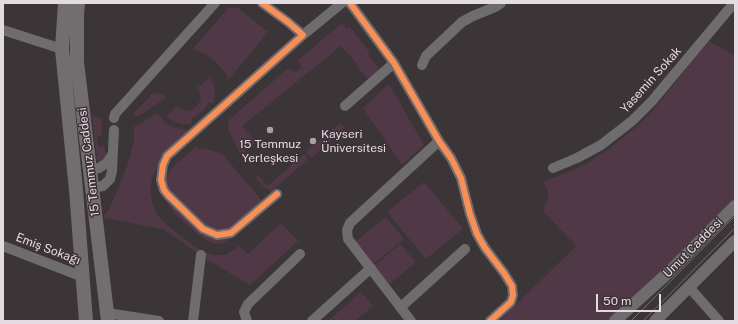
<!DOCTYPE html>
<meta charset="utf-8">
<style>
body{margin:0}
#map{position:relative;width:738px;height:324px;overflow:hidden;background:#3b3538;font-family:"Public Sans",sans-serif}
canvas{display:block}
.frame{position:absolute;inset:0;border:4px solid #e3dbe0;pointer-events:none}
.scale{position:absolute;left:596px;top:294px;width:65px;height:18px;box-sizing:border-box;border:2px solid #e3dbe0;border-top:0;padding-left:5px;font-size:12px;line-height:14px;white-space:nowrap;color:#e3dbe0;-webkit-text-stroke:3px #3e3238;paint-order:stroke}
</style>
<div id="map">
<canvas width="738" height="324"></canvas>
<div class="frame"></div>
<div class="scale">50 m</div>
</div>
<script>
const ctx = document.querySelector('canvas').getContext('2d');
ctx.lineJoin = 'round';
function fillPath(path, color) {
  ctx.fillStyle = color;
  ctx.fill(path, 'evenodd');
}
function shape(rows) {
  const path = new Path2D();
  for (const r of rows) {
    path.moveTo(r[0], r[1]);
    for (let i = 2; i < r.length; i += 2) path.lineTo(r[i], r[i + 1]);
  }
  return path;
}
function stroke(path, color, width, dash) {
  ctx.strokeStyle = color;
  ctx.lineWidth = width;
  ctx.lineCap = dash ? 'butt' : 'round';
  ctx.setLineDash(dash || []);
  ctx.stroke(path);
}
function drawText(font, color, halo, rows, align = 'center') {
  ctx.font = font + ' "Public Sans",sans-serif';
  ctx.lineWidth = 3;
  ctx.setLineDash([]);
  ctx.textBaseline = 'middle';
  ctx.strokeStyle = halo;
  ctx.fillStyle = color;
  for (const [text, x, y, turn = 0] of rows) {
    ctx.save();
    ctx.translate(x, y);
    ctx.rotate((+turn || 0) * Math.PI / 180);
    ctx.textAlign = isNaN(turn) ? turn : align;
    if (halo) ctx.strokeText(text, 0, 0);
    ctx.fillText(text, 0, 0);
    ctx.restore();
  }
}
const green = shape([
 [229,7,238,8,268,32,228,80,227,75,216,62,205,54,193,49],
 [342,23,347,29,350,27,370,53,368,55,381,71,374,86,357,67,358,65,341,46,242,126,256,142,241,155,228,129,229,120,288,68,295,73,301,68,298,60],
 [709,41,735,56,735,198,614,321,499,321,576,246,543,211,549,195,544,182,584,165,609,149,636,127,650,114],
 [210,78,214,86,215,94,213,104,209,102,204,110,192,118,192,124,180,124,168,118,167,116,176,107,187,111,191,110,197,106,201,99,198,87],
 [389,84,424,145,402,165,363,108],
 [153,93,164,94,166,98,137,117,134,113],
 [157,113,166,123,171,126,180,129,192,130,160,163,152,178,150,191,153,205,157,214,167,225,198,249,212,255,225,255,239,246,248,254,281,223,298,241,250,285,206,259,163,229,104,218,104,215,110,208,128,164,134,141,134,127],
 [92,115,101,118,102,135,97,136,99,147,104,146,106,156,102,163,98,166],
 [340,123,345,128,311,158,306,152],
 [198,145,199,150,205,148,223,155,266,205,231,238,223,243,215,244,210,242,195,232,174,213,164,198,166,178,169,172,176,164],
 [304,154,308,159,271,192,267,188,266,189,256,178,258,176,268,186],
 [424,182,463,229,426,259,387,212],
 [386,217,404,239,372,265,354,243],
 [400,244,416,262,384,289,369,270],
 [361,292,373,306,355,321,328,321]
]);
const minor = shape([
 [262,3,288,22,303,35,167,156,163,165,161,180,164,190,168,195,203,229,217,235,231,233,277,194],
 [350,3,394,63,439,141,451,158,461,178,470,214,477,234,485,248,504,273,512,286,513,295,511,302,490,321],
 [3,30,62,49],
 [303,35,342,3],
 [422,65,426,56,462,22,473,16,495,7,501,3],
 [345,106,394,63],
 [114,118,115,114,215,3],
 [553,168,577,158,601,145,632,121,652,101,734,3],
 [90,170,99,168,107,163,112,155],
 [93,188,103,186,110,179,112,171,114,130],
 [3,246,83,277],
 [689,287,719,321],
 [401,307,465,249],
 [107,313,159,321],
 [193,321,201,255],
 [247,321,244,312,248,304,300,254],
 [312,321,371,268],
 [411,321,348,239,347,230,350,223,439,141]
]);
const tertiary = shape([
 [615,321,669,272,735,206],
 [655,321,735,241]
]);
const secondary = shape([
 [65,3,62,49,76,190,86,321],
 [78,3,77,15,77,62,108,321]
]);
const tram = shape([
 [631,321,735,216],
 [643,321,735,228]
]);
const cycleway = shape([
 [262,3,288,22,303,35,167,156,163,165,161,180,164,190,168,195,203,229,217,235,231,233,277,194],
 [350,3,394,63,439,141,451,158,461,178,470,214,477,234,485,248,504,273,512,286,513,295,511,302,490,321]
]);
const markers = [
 [270,130,4,"#a8a1a5"],
 [313,141,4,"#a8a1a5"]
];
const streetNames = [
 ["Yasemin Sokak",651,80,-48],
 ["15 Temmuz Caddesi",89,162,-97],
 ["Umut Caddesi",693,248,-45],
 ["Emiş Sokağı",48,249,21]
];
const poiNames = [
 ["Kayseri",321,134],
 ["Üniversitesi",321,148],
 ["15 Temmuz",270,144,"center"],
 ["Yerleşkesi",270,158,"center"]
];
fillPath(green, '#513847');
stroke(minor, '#6f6c6e', 10);
stroke(tertiary, '#6f6c6e', 12);
stroke(secondary, '#726e6f', 14);
stroke(tram, '#726f71', 1);
stroke(cycleway, '#f78f57', 6);
for (const [x, y, r, color] of markers) {
  const dot = new Path2D();
  dot.arc(x, y, r, 0, 2 * Math.PI);
  ctx.fillStyle = color;
  ctx.fill(dot);
  stroke(dot, '#3e3238', 1.5);
}
drawText('12px', '#e3dbe0', '#3e3238', streetNames);
drawText('12px', '#e3dbe0', '#3e3238', poiNames, 'left');
</script>
